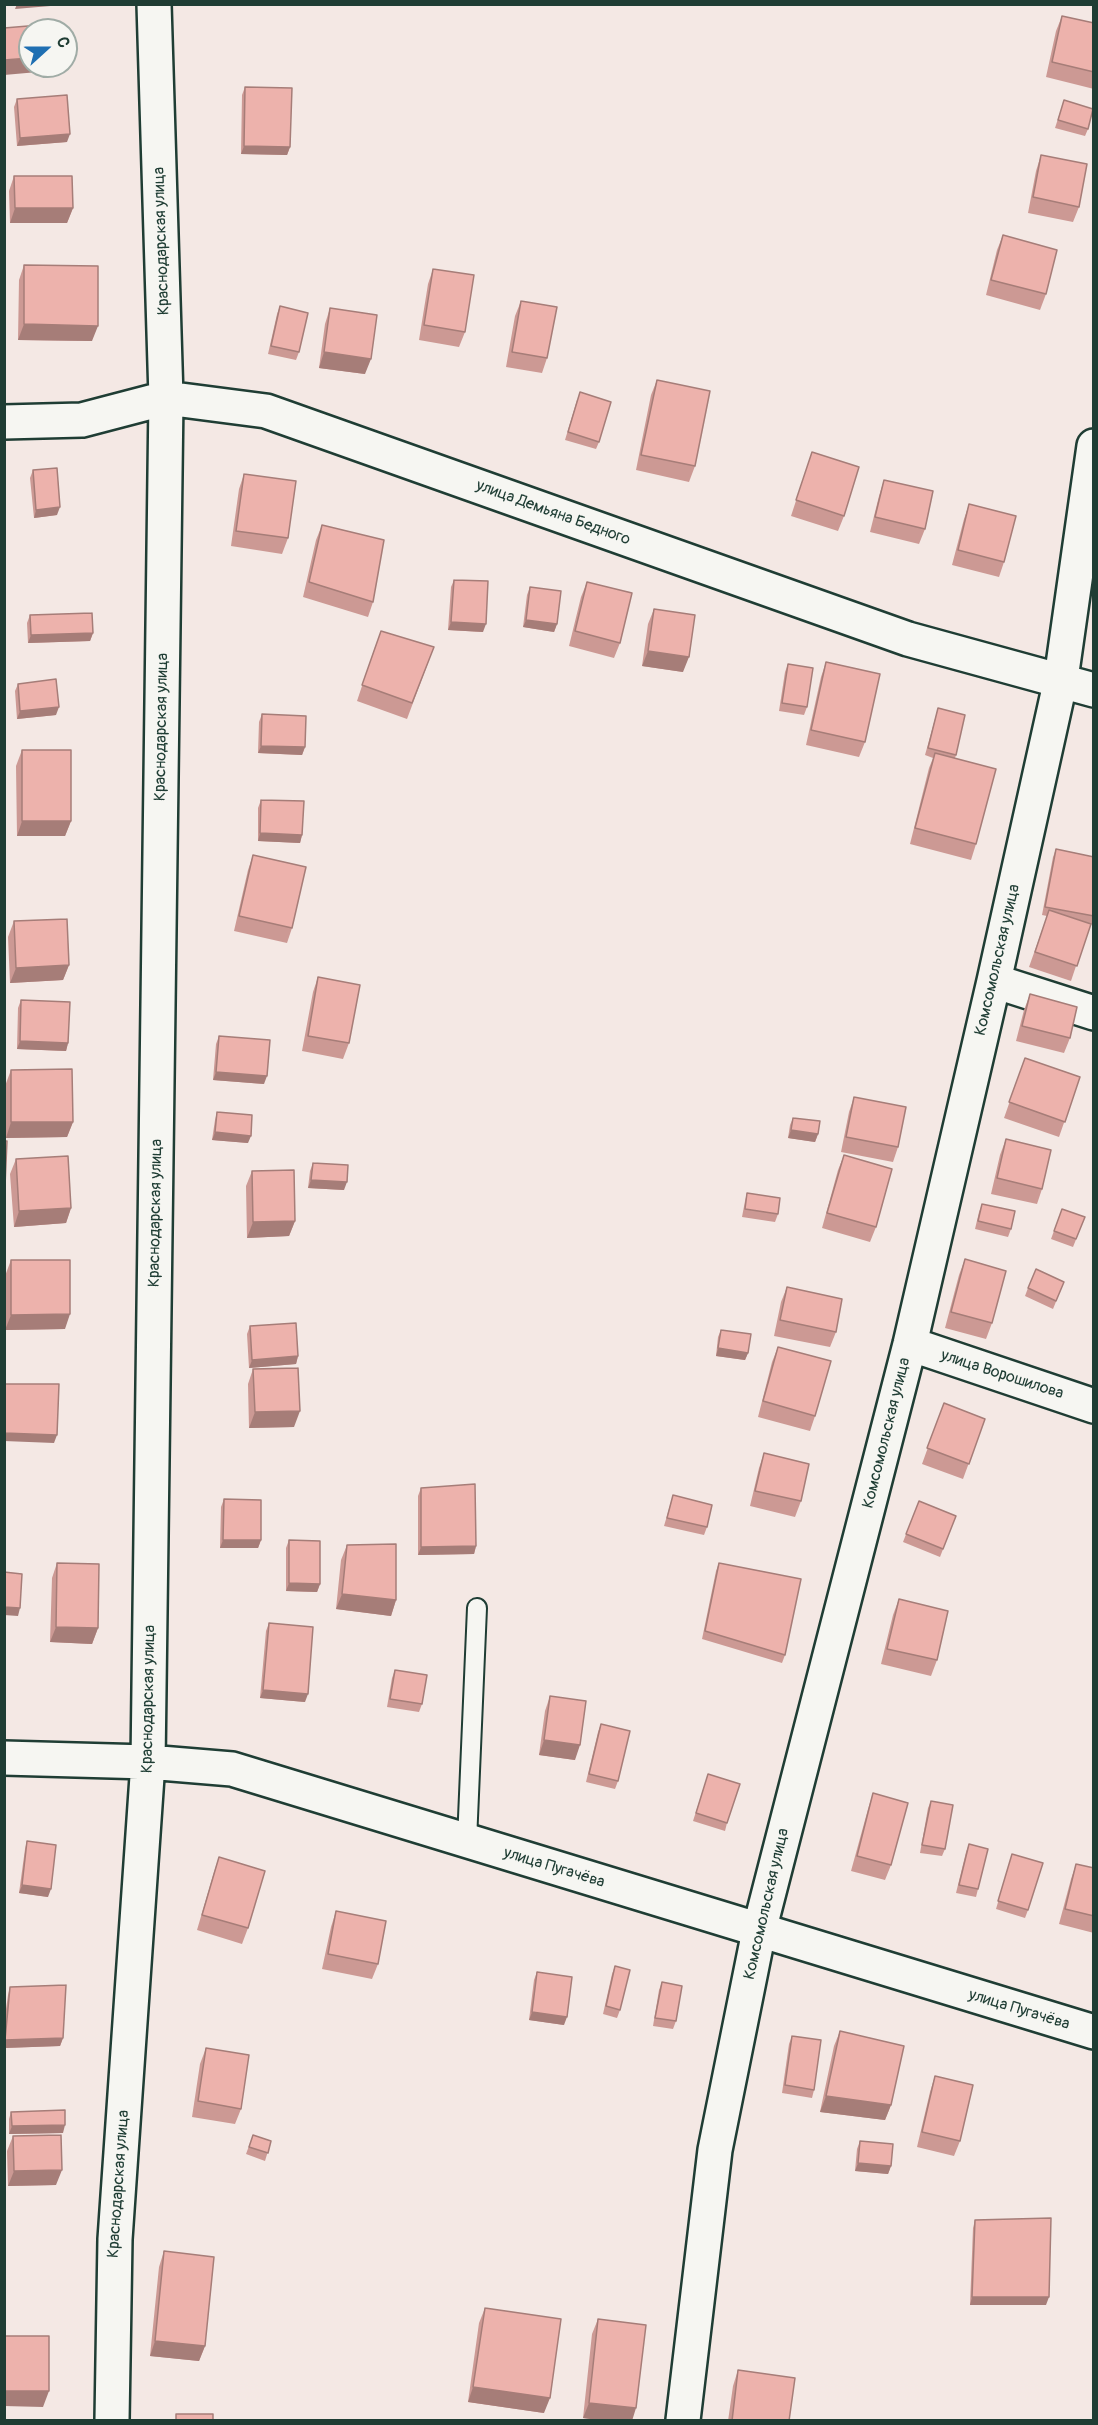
<!DOCTYPE html>
<meta charset="utf-8">
<style>
body{margin:0}
#map{position:relative;width:1098px;height:2425px;overflow:hidden;background:#f4e8e4;font-family:Pangolin,sans-serif}
canvas{display:block}
.frame{position:absolute;inset:0;border:6px solid #1f3d34;pointer-events:none}
.north{position:absolute;left:18px;top:18px;width:60px;height:60px;box-sizing:border-box;background:#f6f6f2;border:2px solid #a0aca6;border-radius:50%;rotate:69deg;font-size:16px;font-weight:700;line-height:24px;text-align:center;color:#1f3d34}
.north::after{content:'';display:block;margin:auto;width:21px;height:27px;background:#1f6fb2;clip-path:polygon(50% 0,100% 100%,50% 72%,0 100%)}
</style>
<div id="map">
<canvas width="1098" height="2425"></canvas>
<div class="frame"></div>
<div class="north">С</div>
</div>
<script>
const ctx = document.querySelector('canvas').getContext('2d');
ctx.lineJoin = 'round';
function shape(rows) {
  const path = new Path2D();
  for (const r of rows) {
    path.moveTo(r[0], r[1]);
    for (let i = 2; i < r.length; i += 2) path.lineTo(r[i], r[i + 1]);
  }
  return path;
}
function stroke(path, color, width, dash) {
  ctx.strokeStyle = color;
  ctx.lineWidth = width;
  ctx.lineCap = dash ? 'butt' : 'round';
  ctx.setLineDash(dash || []);
  ctx.stroke(path);
}
function fillPath(path, color) {
  ctx.fillStyle = color;
  ctx.fill(path, 'evenodd');
}
function drawText(font, color, halo, rows, align = 'center') {
  ctx.font = font + ' Pangolin,sans-serif';
  ctx.lineWidth = 5;
  ctx.setLineDash([]);
  ctx.textBaseline = 'middle';
  ctx.strokeStyle = halo;
  ctx.fillStyle = color;
  for (const [text, x, y, turn = 0] of rows) {
    ctx.save();
    ctx.translate(x, y);
    ctx.rotate((+turn || 0) * Math.PI / 180);
    ctx.textAlign = isNaN(turn) ? turn : align;
    if (halo) ctx.strokeText(text, 0, 0);
    ctx.fillText(text, 0, 0);
    ctx.restore();
  }
}
const lane = shape([
 [467,1841,477,1608]
]);
const street = shape([
 [4,422,82,420,166,398,266,411,908,639,1094,690],
 [994,981,1094,1013],
 [910,1344,1094,1406],
 [4,1758,148,1762,232,1769,1094,2032],
 [112,2420,115,2239,148,1762,166,398,154,4],
 [683,2420,715,2150,759,1931,910,1344,994,981,1061,679,1094,446]
]);
const wall = shape([
 [1062,16,1094,23,1094,89,1046,77,1056,31],
 [245,87,290,147,287,155,241,154,242,95],
 [17,99,67,142,17,146,14,107],
 [1064,100,1088,129,1085,136,1055,128],
 [1041,155,1079,207,1073,222,1028,213,1036,171],
 [14,176,73,208,67,223,10,223,9,191],
 [1003,235,1046,294,1040,310,986,295,997,250],
 [24,265,92,341,18,340,19,280],
 [433,269,465,332,459,347,419,340,428,284],
 [521,301,547,358,542,373,506,367,515,316],
 [280,306,299,352,296,360,268,354,277,314],
 [330,308,365,374,319,368,325,324],
 [657,380,695,466,689,482,636,470,651,395],
 [577,400,599,442,596,449,565,440],
 [812,452,844,516,838,531,791,516],
 [33,470,57,515,34,518,30,478],
 [244,474,288,538,282,554,231,546,239,489],
 [884,480,925,529,919,544,870,532,879,496],
 [969,504,1004,562,999,577,952,565,964,519],
 [322,525,373,602,368,617,303,597,316,540],
 [454,580,483,632,448,630,451,587],
 [587,582,620,643,614,658,569,646,581,597],
 [530,587,557,624,554,632,523,627,527,595],
 [654,609,683,672,642,666,648,624],
 [30,615,93,633,90,641,28,643,27,623],
 [375,647,434,647,407,719,357,701],
 [826,662,865,742,859,757,806,745,821,677],
 [788,664,807,707,804,715,779,711,785,672],
 [18,684,56,715,17,719,15,691],
 [938,708,956,755,955,758,976,844,971,860,910,844,929,768,933,758,925,755],
 [262,714,305,747,302,755,258,753,259,722],
 [22,750,71,821,65,836,17,836,16,766],
 [261,800,302,835,300,843,258,841,258,808],
 [1056,849,1094,857,1094,925,1090,924,1071,981,1029,967,1047,916,1042,915,1053,857],
 [253,855,292,928,287,943,234,931,248,870],
 [14,921,69,965,63,980,10,983,8,937],
 [318,977,349,1043,343,1059,302,1051,313,992],
 [1030,994,1070,1038,1064,1053,1016,1041,1024,1010],
 [21,1000,68,1043,66,1051,17,1049,18,1008],
 [219,1036,264,1084,213,1080,216,1044],
 [1025,1058,1080,1077,1059,1137,1004,1118],
 [11,1070,73,1122,67,1137,6,1138,5,1086],
 [854,1097,898,1147,893,1162,841,1152,849,1112],
 [217,1112,248,1143,212,1140,215,1120],
 [793,1118,818,1134,815,1142,788,1138,790,1125],
 [1006,1139,1042,1189,1037,1204,991,1194,1000,1155],
 [844,1155,876,1227,870,1242,822,1228,838,1170],
 [16,1159,71,1208,66,1223,14,1227,10,1174],
 [313,1163,344,1190,308,1188,310,1171],
 [252,1171,295,1221,289,1236,247,1238,246,1186],
 [747,1193,778,1214,775,1222,742,1217,745,1201],
 [982,1204,1011,1229,1008,1237,975,1229,979,1212],
 [1062,1209,1085,1217,1073,1247,1051,1239],
 [965,1259,992,1323,986,1339,945,1328,959,1275],
 [11,1260,65,1329,5,1330,5,1276],
 [1064,1282,1053,1309,1025,1296,1028,1288],
 [787,1287,836,1332,830,1347,774,1336,781,1302],
 [250,1326,298,1356,296,1364,249,1368,247,1334],
 [721,1330,748,1353,745,1360,716,1356,718,1337],
 [778,1347,815,1416,810,1431,758,1417,772,1362],
 [253,1369,294,1427,249,1428,248,1384],
 [944,1403,985,1419,963,1479,922,1464],
 [764,1453,801,1501,795,1517,750,1506,759,1468],
 [421,1488,476,1546,474,1554,418,1555,418,1496],
 [673,1495,707,1527,704,1535,664,1526],
 [224,1499,261,1540,258,1548,220,1548,221,1507],
 [919,1501,956,1516,940,1557,903,1542],
 [289,1540,320,1584,317,1592,286,1591,286,1548],
 [347,1545,396,1600,391,1616,336,1609,341,1560],
 [57,1563,98,1628,92,1644,50,1642,52,1578],
 [719,1563,785,1655,782,1663,702,1639,716,1571],
 [899,1599,937,1660,931,1676,881,1664,893,1615],
 [269,1623,305,1702,260,1698,266,1631],
 [395,1670,422,1704,419,1712,387,1707,392,1678],
 [550,1696,575,1760,539,1755,545,1711],
 [601,1724,618,1781,615,1789,586,1782,598,1732],
 [708,1774,727,1823,725,1831,693,1821],
 [873,1793,891,1865,885,1880,851,1871,868,1809],
 [931,1801,945,1849,942,1856,920,1853,928,1808],
 [27,1841,48,1897,19,1893,25,1849],
 [969,1844,978,1889,976,1897,956,1893,966,1852],
 [1012,1854,1028,1910,1025,1918,996,1909],
 [219,1857,248,1928,242,1944,197,1930,214,1872],
 [1076,1864,1094,1868,1094,1933,1059,1924,1071,1879],
 [336,1911,378,1964,372,1979,322,1969,331,1927],
 [615,1966,620,2010,617,2018,603,2014,612,1974],
 [537,1972,564,2025,529,2020,534,1980],
 [662,1982,676,2021,673,2029,653,2026,659,1990],
 [10,1987,63,2038,60,2046,4,2048,4,2023,8,1995],
 [840,2031,891,2105,885,2120,820,2112,834,2046],
 [792,2036,814,2090,812,2098,782,2093,789,2044],
 [206,2048,241,2109,235,2124,192,2117,200,2064],
 [935,2076,960,2141,954,2156,917,2147,930,2092],
 [11,2112,63,2133,9,2134,9,2119],
 [253,2135,271,2141,265,2161,246,2154],
 [13,2136,56,2185,8,2186,7,2151],
 [860,2141,891,2166,888,2174,855,2171,857,2149],
 [975,2220,1046,2305,970,2305,973,2228],
 [164,2251,205,2346,199,2361,150,2356,159,2267],
 [485,2308,544,2413,468,2402,479,2323],
 [598,2319,632,2421,605,2421,583,2418,592,2334],
 [738,2370,789,2421,728,2421,733,2386]
]);
const shadedWall = shape([
 [17,4,74,4,15,9],
 [30,58,30,66,51,66,49,71,4,75,4,60],
 [70,134,67,142,17,146,20,138],
 [244,146,290,147,287,155,241,154],
 [15,208,73,208,67,223,10,223],
 [24,324,98,326,92,341,18,340],
 [324,352,371,359,365,374,319,368],
 [60,507,57,515,34,518,36,510],
 [526,620,557,624,554,632,523,627],
 [451,622,486,624,483,632,448,630],
 [93,633,90,641,28,643,31,635],
 [648,651,689,657,683,672,642,666],
 [59,707,56,715,17,719,20,711],
 [261,746,305,747,302,755,258,753],
 [22,821,71,821,65,836,17,836],
 [260,833,302,835,300,843,258,841],
 [69,965,63,980,10,983,16,968],
 [20,1041,68,1043,66,1051,17,1049],
 [216,1072,267,1076,264,1084,213,1080],
 [11,1122,73,1122,67,1137,6,1138],
 [791,1130,818,1134,815,1142,788,1138],
 [215,1132,251,1136,248,1143,212,1140],
 [311,1180,347,1182,344,1190,308,1188],
 [71,1208,66,1223,14,1227,19,1211],
 [295,1221,289,1236,247,1238,253,1222],
 [70,1314,65,1329,5,1330,11,1315],
 [718,1348,748,1353,745,1360,716,1356],
 [298,1356,296,1364,249,1368,252,1360],
 [300,1411,294,1427,249,1428,255,1412],
 [4,1433,57,1435,54,1443,4,1441],
 [223,1540,261,1540,258,1548,220,1548],
 [476,1546,474,1554,418,1555,421,1547],
 [289,1583,320,1584,317,1592,286,1591],
 [342,1594,396,1600,391,1616,336,1609],
 [4,1607,20,1608,18,1616,4,1615],
 [56,1627,98,1628,92,1644,50,1642],
 [263,1690,308,1694,305,1702,260,1698],
 [544,1740,580,1745,575,1760,539,1755],
 [22,1885,51,1889,48,1897,19,1893],
 [532,2012,567,2017,564,2025,529,2020],
 [63,2038,60,2046,4,2048,5,2040],
 [826,2096,891,2105,885,2120,820,2112],
 [65,2125,63,2133,9,2134,12,2126],
 [858,2163,891,2166,888,2174,855,2171],
 [62,2170,56,2185,8,2186,14,2171],
 [972,2297,1049,2297,1046,2305,970,2305],
 [155,2341,205,2346,199,2361,150,2356],
 [473,2387,550,2398,544,2413,468,2402],
 [4,2391,49,2391,43,2407,4,2406],
 [589,2403,636,2408,632,2421,605,2421,583,2418]
]);
const building = shape([
 [1062,16,1094,23,1094,72,1052,62,1062,16],
 [52,24,53,30,30,30,30,58,4,60,4,28,52,24],
 [245,87,292,88,290,147,244,146,245,87],
 [67,95,70,134,20,138,17,99,67,95],
 [1064,100,1093,109,1088,129,1058,120,1064,100],
 [1041,155,1087,164,1079,207,1033,197,1041,155],
 [14,176,72,176,73,208,15,208,14,176],
 [1003,235,1057,250,1046,294,991,280,1003,235],
 [24,265,98,266,98,326,24,324,24,265],
 [433,269,474,275,465,332,424,325,433,269],
 [521,301,557,307,547,358,512,352,521,301],
 [280,306,308,313,299,352,271,346,280,306],
 [330,308,377,315,371,359,324,352,330,308],
 [657,380,710,391,695,466,641,455,657,380],
 [580,392,611,402,599,442,568,432,580,392],
 [812,452,859,467,844,516,796,500,812,452],
 [57,468,60,507,36,510,33,470,57,468],
 [244,474,296,481,288,538,236,531,244,474],
 [884,480,933,491,925,529,875,517,884,480],
 [969,504,1016,516,1004,562,958,550,969,504],
 [322,525,384,540,373,602,309,582,322,525],
 [454,580,488,581,486,624,451,622,454,580],
 [587,582,632,593,620,643,575,631,587,582],
 [530,587,561,591,557,624,526,620,530,587],
 [654,609,695,615,689,657,648,651,654,609],
 [92,613,93,633,31,635,30,615,92,613],
 [381,631,434,647,412,703,362,685,381,631],
 [826,662,880,674,865,742,811,730,826,662],
 [788,664,813,668,807,707,782,703,788,664],
 [56,679,59,707,20,711,18,684,56,679],
 [938,708,965,715,956,755,928,748,938,708],
 [262,714,306,716,305,747,261,746,262,714],
 [22,750,71,750,71,821,22,821,22,750],
 [935,753,996,769,976,844,915,828,935,753],
 [261,800,304,801,302,835,260,833,261,800],
 [1056,849,1094,857,1094,916,1045,907,1056,849],
 [253,855,306,867,292,928,239,916,253,855],
 [1049,910,1091,924,1077,966,1035,952,1049,910],
 [67,919,69,965,16,968,14,921,67,919],
 [318,977,360,985,349,1043,308,1036,318,977],
 [1030,994,1077,1007,1070,1038,1022,1026,1030,994],
 [21,1000,70,1002,68,1043,20,1041,21,1000],
 [219,1036,270,1040,267,1076,216,1072,219,1036],
 [1025,1058,1080,1077,1065,1122,1009,1102,1025,1058],
 [72,1069,73,1122,11,1122,11,1070,72,1069],
 [854,1097,906,1107,898,1147,846,1137,854,1097],
 [217,1112,252,1115,251,1136,215,1132,217,1112],
 [793,1118,820,1121,818,1134,791,1130,793,1118],
 [1006,1139,1051,1150,1042,1189,997,1178,1006,1139],
 [4,1141,7,1141,5,1186,4,1186,4,1141],
 [844,1155,892,1169,876,1227,827,1213,844,1155],
 [68,1156,71,1208,19,1211,16,1159,68,1156],
 [313,1163,348,1165,347,1182,311,1180,313,1163],
 [294,1170,295,1221,253,1222,252,1171,294,1170],
 [747,1193,780,1198,778,1214,745,1209,747,1193],
 [982,1204,1015,1211,1011,1229,978,1221,982,1204],
 [1062,1209,1085,1217,1076,1239,1054,1231,1062,1209],
 [965,1259,1006,1271,992,1323,951,1312,965,1259],
 [11,1260,70,1260,70,1314,11,1315,11,1260],
 [1036,1269,1064,1282,1056,1301,1028,1288,1036,1269],
 [787,1287,842,1299,836,1332,780,1320,787,1287],
 [296,1323,298,1356,252,1360,250,1326,296,1323],
 [721,1330,751,1334,748,1353,718,1348,721,1330],
 [778,1347,831,1361,815,1416,763,1401,778,1347],
 [298,1368,300,1411,255,1412,253,1369,298,1368],
 [4,1384,59,1384,57,1435,4,1433,4,1384],
 [944,1403,985,1419,969,1464,927,1448,944,1403],
 [764,1453,809,1464,801,1501,755,1491,764,1453],
 [475,1484,476,1546,421,1547,421,1488,475,1484],
 [673,1495,712,1505,707,1527,667,1518,673,1495],
 [224,1499,261,1500,261,1540,223,1540,224,1499],
 [919,1501,956,1516,943,1549,906,1534,919,1501],
 [289,1540,320,1541,320,1584,289,1583,289,1540],
 [396,1544,396,1600,342,1594,347,1545,396,1544],
 [57,1563,99,1564,98,1628,56,1627,57,1563],
 [719,1563,801,1579,785,1655,705,1631,719,1563],
 [4,1572,22,1574,20,1608,4,1607,4,1572],
 [899,1599,948,1611,937,1660,887,1649,899,1599],
 [269,1623,313,1627,308,1694,263,1690,269,1623],
 [395,1670,427,1675,422,1704,390,1699,395,1670],
 [550,1696,586,1701,580,1745,544,1740,550,1696],
 [601,1724,630,1731,618,1781,589,1774,601,1724],
 [708,1774,740,1784,727,1823,696,1813,708,1774],
 [873,1793,908,1803,891,1865,857,1856,873,1793],
 [931,1801,953,1805,945,1849,922,1845,931,1801],
 [27,1841,56,1845,51,1889,22,1885,27,1841],
 [969,1844,988,1849,978,1889,959,1885,969,1844],
 [1012,1854,1043,1863,1028,1910,998,1901,1012,1854],
 [219,1857,265,1871,248,1928,202,1915,219,1857],
 [1076,1864,1094,1868,1094,1916,1065,1909,1076,1864],
 [336,1911,386,1921,378,1964,328,1954,336,1911],
 [615,1966,630,1970,620,2010,606,2006,615,1966],
 [537,1972,572,1977,567,2017,532,2012,537,1972],
 [662,1982,682,1986,676,2021,655,2018,662,1982],
 [66,1985,63,2038,5,2040,10,1987,66,1985],
 [840,2031,904,2046,891,2105,826,2096,840,2031],
 [792,2036,821,2040,814,2090,785,2085,792,2036],
 [206,2048,249,2055,241,2109,198,2101,206,2048],
 [935,2076,973,2085,960,2141,922,2132,935,2076],
 [65,2110,65,2125,12,2126,11,2112,65,2110],
 [61,2135,62,2170,14,2171,13,2136,61,2135],
 [253,2135,271,2141,268,2153,249,2147,253,2135],
 [860,2141,893,2144,891,2166,858,2163,860,2141],
 [1051,2218,1049,2297,972,2297,975,2220,1051,2218],
 [164,2251,214,2257,205,2346,155,2341,164,2251],
 [485,2308,561,2319,550,2398,473,2387,485,2308],
 [598,2319,646,2325,636,2408,589,2403,598,2319],
 [4,2336,49,2336,49,2391,4,2391,4,2336],
 [738,2370,795,2378,789,2421,732,2421,738,2370],
 [176,2414,213,2414,213,2421,176,2421,176,2414]
]);
const streetNames = [
 ["Краснодарская улица",162,241,-92],
 ["улица Демьяна Бедного",553,513,20],
 ["Краснодарская улица",162,727,-89],
 ["Комсомольская улица",998,960,-77],
 ["Краснодарская улица",156,1213,-89],
 ["улица Ворошилова",1002,1375,18],
 ["Комсомольская улица",887,1433,-76],
 ["Краснодарская улица",149,1699,-89],
 ["улица Пугачёва",554,1868,17],
 ["Комсомольская улица",767,1904,-77],
 ["улица Пугачёва",1019,2010,17],
 ["Краснодарская улица",119,2184,-86]
];
stroke(lane, '#1f3d34', 22);
stroke(street, '#1f3d34', 38);
stroke(lane, '#f6f6f2', 18);
stroke(street, '#f6f6f2', 33);
fillPath(wall, '#cc9994');
fillPath(shadedWall, '#a67d78');
fillPath(building, '#edb2ac');
stroke(building, '#a67d78', 1.5);
drawText('16px', '#1f3d34', '#f6f6f2', streetNames);
</script>
